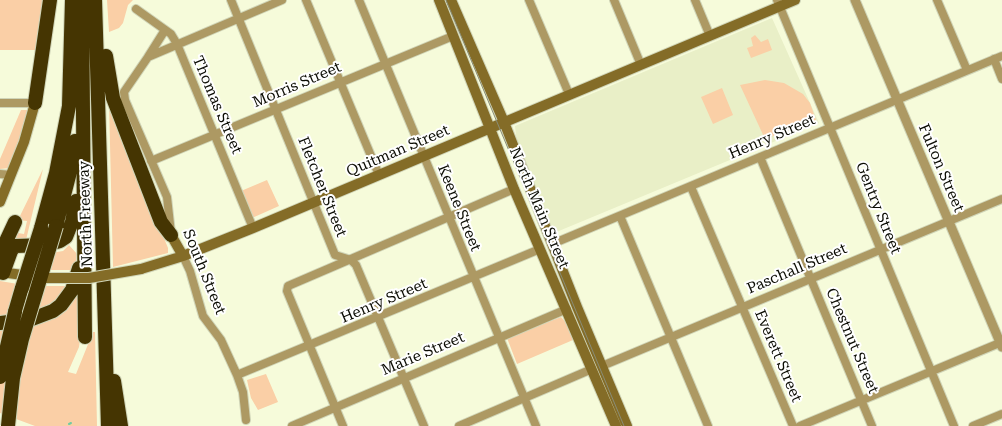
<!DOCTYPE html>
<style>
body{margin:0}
canvas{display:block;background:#f6fbda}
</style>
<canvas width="1002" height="426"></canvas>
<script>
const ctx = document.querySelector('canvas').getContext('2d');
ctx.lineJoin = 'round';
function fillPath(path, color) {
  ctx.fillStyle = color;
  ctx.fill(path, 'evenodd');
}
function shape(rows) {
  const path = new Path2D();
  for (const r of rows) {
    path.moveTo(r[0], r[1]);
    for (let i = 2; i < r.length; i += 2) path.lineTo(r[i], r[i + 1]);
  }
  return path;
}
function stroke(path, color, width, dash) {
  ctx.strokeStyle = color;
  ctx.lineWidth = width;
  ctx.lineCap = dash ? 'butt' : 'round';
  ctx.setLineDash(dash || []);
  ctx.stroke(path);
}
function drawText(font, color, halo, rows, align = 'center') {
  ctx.font = font + ' "Roboto Serif",serif';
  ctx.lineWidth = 4;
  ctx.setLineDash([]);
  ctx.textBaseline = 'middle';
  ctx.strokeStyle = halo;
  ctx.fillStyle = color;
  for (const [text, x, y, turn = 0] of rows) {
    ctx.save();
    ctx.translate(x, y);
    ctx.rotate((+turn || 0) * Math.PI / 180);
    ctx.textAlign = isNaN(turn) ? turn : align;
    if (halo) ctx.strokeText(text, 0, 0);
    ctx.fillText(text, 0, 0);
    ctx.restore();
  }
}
const built = shape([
 [772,18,819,123,554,233,517,144,515,126]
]);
const green = shape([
 [0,0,47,0,40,50,0,50],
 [107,0,133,0,128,5,123,23,119,28,109,32],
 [755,35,761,42,768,39,772,50,751,58,747,48,753,46,751,38],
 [765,80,784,83,803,94,810,103,816,120,765,139,740,85],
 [722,88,733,115,713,124,701,97],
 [109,103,168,248,168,253,113,267],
 [21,110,28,110,26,122,9,168,0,169,0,159],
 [43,169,26,240,14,241,12,232,24,234,27,221,18,220],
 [267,180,279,206,252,218,241,191],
 [69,245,77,254,75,270,45,270,51,253,63,251],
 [0,281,30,286,82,286,81,333,79,347,68,372,76,374,93,332,95,332,97,426,35,426,0,413],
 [561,317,569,326,573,340,517,364,507,338],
 [266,374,278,402,258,410,251,398,247,380]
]);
const stream = shape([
 [69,424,71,423]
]);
const minor = shape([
 [231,0,335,255,351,260,356,265,424,426],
 [306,0,379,175],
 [359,0,536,426],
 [529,0,569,94],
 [614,0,641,65],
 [695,0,710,36],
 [777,0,954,426],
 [937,0,967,70],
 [136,9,171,34,177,44,253,228],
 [148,57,165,30],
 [994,59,1002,79],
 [0,103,35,103],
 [760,157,872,426],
 [151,161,453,36],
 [0,174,11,175],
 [691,187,793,426],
 [620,216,708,426],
 [171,233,167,197,125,100,124,92,148,57,282,0],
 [552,244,1002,56],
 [183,256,190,271,203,316,221,340,237,375,243,392,246,420],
 [602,366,1002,199],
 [237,375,540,249],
 [292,426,567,309],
 [343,426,287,291,288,286,514,189],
 [459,426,592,369],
 [800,426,1002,342],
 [973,426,1002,414]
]);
const tertiary = shape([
 [855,0,1002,347]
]);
const secondary = shape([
 [439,0,514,189,616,426],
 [451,0,504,122,577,307,627,426],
 [0,202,24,142,35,103],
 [171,235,183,256],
 [141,269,183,256,253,228,795,0],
 [0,272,45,278]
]);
const motorway = shape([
 [82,0,85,337],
 [95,0,108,426],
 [106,56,113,98,161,222,171,235],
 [35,103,50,0],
 [56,226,69,176,75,141],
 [41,228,56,173,69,106,72,0],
 [0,254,15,222],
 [3,273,11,251,15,246,46,245,60,241,66,237,72,222,76,201],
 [15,312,22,288],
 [0,323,32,319,53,311,61,305,72,290,79,268],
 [114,381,121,426]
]);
const tram = shape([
 [446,0,624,426]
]);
const secondaryBridge = shape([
 [45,278,89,278,141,269]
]);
const motorwayBridge = shape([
 [22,288,41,228],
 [0,377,15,312],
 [8,426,13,378,22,339,56,226]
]);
const streetNames = [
 ["Morris Street",297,85,-23],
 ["Thomas Street",217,105,67],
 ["Henry Street",772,137,-23],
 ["Quitman Street",398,151,-23],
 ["Fulton Street",941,168,67],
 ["Fletcher Street",322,187,68],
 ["Keene Street",459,208,68],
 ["North Main Street",539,208,67],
 ["Gentry Street",878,208,68],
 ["North Freeway",86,214,-92],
 ["Paschall Street",797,269,-23],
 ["South Street",204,272,68],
 ["Henry Street",384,301,-23],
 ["Chestnut Street",852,341,67],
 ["Marie Street",423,354,-23],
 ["Everett Street",778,356,67]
];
fillPath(built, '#e9efc7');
fillPath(green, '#facfa6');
stroke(stream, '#6fcca2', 2);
stroke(minor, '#d0d5b8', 10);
stroke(tertiary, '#d0d5b8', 11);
stroke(secondary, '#d0d5b8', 12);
stroke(motorway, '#d0d5b8', 16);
stroke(minor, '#ad9963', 8);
stroke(tertiary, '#ad9963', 9);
stroke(secondary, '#846c27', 10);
stroke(motorway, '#453502', 14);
stroke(tram, '#898c76', 1);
stroke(secondaryBridge, '#d0d5b8', 12, []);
stroke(motorwayBridge, '#d0d5b8', 16, []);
stroke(secondaryBridge, '#846c27', 10);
stroke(motorwayBridge, '#453502', 14);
drawText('15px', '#0b0c03', '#fff', streetNames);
</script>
